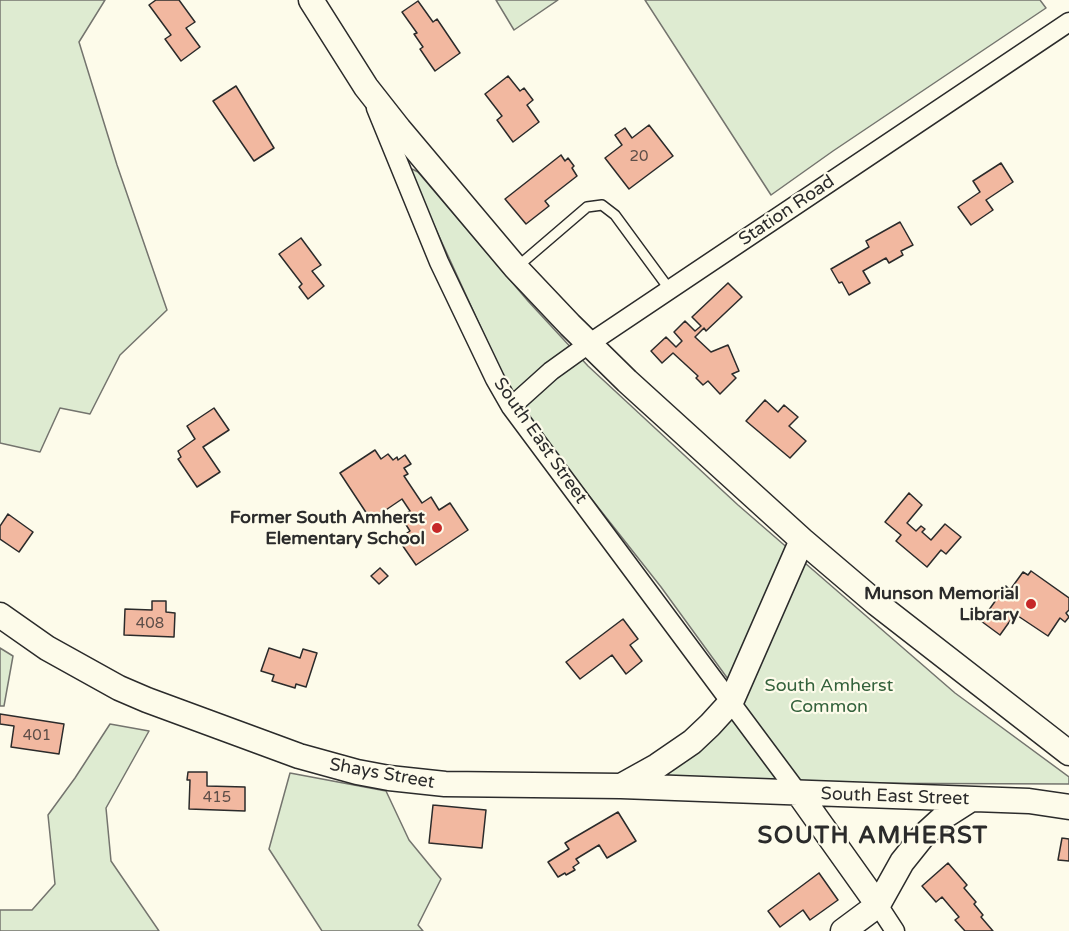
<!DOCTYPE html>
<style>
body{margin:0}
canvas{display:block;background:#fdfbea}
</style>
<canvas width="1069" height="931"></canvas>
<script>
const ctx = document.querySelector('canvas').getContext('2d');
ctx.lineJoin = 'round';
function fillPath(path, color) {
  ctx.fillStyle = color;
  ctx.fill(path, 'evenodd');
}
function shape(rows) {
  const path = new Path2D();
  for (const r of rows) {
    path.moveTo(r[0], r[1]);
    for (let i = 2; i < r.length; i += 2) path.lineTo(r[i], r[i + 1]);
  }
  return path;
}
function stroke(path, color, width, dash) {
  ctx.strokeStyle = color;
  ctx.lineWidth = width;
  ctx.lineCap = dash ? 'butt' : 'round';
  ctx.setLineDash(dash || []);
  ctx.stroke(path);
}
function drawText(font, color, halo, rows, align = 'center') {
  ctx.font = font + ' "Varela Round",sans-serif';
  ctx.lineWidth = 4.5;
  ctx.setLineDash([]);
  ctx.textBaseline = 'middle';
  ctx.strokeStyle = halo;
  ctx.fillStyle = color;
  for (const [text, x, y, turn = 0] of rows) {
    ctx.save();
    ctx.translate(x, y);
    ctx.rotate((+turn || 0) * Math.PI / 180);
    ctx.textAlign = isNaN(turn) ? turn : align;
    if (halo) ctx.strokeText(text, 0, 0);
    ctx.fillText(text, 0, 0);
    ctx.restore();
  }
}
const green = shape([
 [0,0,105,0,79,42,117,165,167,310,120,355,90,414,60,408,40,452,0,443,0,0],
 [496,0,558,0,514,30,496,0],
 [645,0,1040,0,1046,8,833,151,771,195,645,0],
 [412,169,418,172,528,301,588,366,738,505,955,693,1069,777,1069,784,804,783,655,775,744,701,661,587,515,402,411,175,412,169],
 [0,648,13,656,4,706,0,706,0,648],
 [110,724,149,731,106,808,111,861,159,931,0,931,0,910,32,910,55,884,48,815,75,778,110,724],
 [290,773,386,791,409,840,441,879,418,925,423,931,322,931,269,849,290,773]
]);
const building = shape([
 [156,0,179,0,195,22,186,28,200,47,181,61,165,39,171,35,149,5,156,0],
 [418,1,433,22,437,19,460,53,435,71,420,49,423,47,414,34,417,33,402,12,418,1],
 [508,76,520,91,524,88,533,100,527,105,539,122,513,142,497,120,502,116,485,94,508,76],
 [236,86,274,148,254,161,213,101,236,86],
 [649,125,673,156,629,189,605,158,622,145,615,135,625,128,632,138,649,125],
 [561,155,565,161,568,158,574,166,572,168,577,176,545,201,549,206,526,224,505,199,561,155],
 [1001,163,1013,182,986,200,993,210,971,225,958,207,980,192,973,181,1001,163],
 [900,222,913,245,901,251,903,255,889,263,886,258,863,271,870,283,849,295,842,282,839,283,831,269,869,247,866,241,900,222],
 [301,238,321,265,312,271,324,286,308,299,299,287,302,284,279,254,301,238],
 [728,283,742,297,706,331,704,328,695,337,711,352,728,345,739,371,732,374,736,378,720,394,708,381,703,385,696,378,698,376,673,353,662,363,651,351,666,337,676,347,682,341,674,332,685,321,695,331,701,326,692,317,728,283],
 [765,400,778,412,784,405,798,417,789,426,806,441,790,458,746,421,765,400],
 [214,408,229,430,203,447,220,472,197,487,178,459,181,457,178,451,195,439,187,426,214,408],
 [375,450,381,459,388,454,393,460,397,457,398,460,405,455,411,464,404,468,408,474,404,476,422,503,431,497,439,510,450,503,468,530,416,565,398,539,410,531,401,517,410,511,402,499,371,520,340,473,375,450],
 [909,493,922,505,907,523,916,531,921,526,925,529,922,532,931,540,945,524,961,537,946,554,941,550,927,567,896,541,901,535,885,522,909,493],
 [8,514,33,532,19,552,0,539,0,526,8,514],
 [380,568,388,576,379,584,371,576,380,568],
 [1031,571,1069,598,1069,610,1066,613,1069,617,1065,622,1060,618,1048,636,1015,614,1000,635,981,621,1006,586,1010,590,1023,572,1028,575,1031,571],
 [152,601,166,601,166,612,175,613,174,637,124,635,125,609,152,610,152,601],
 [623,619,638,639,630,645,642,661,626,674,612,655,580,679,566,662,623,619],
 [269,648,300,658,303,649,317,653,306,687,296,684,295,688,272,681,274,675,261,671,269,648],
 [0,714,64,724,59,754,11,747,14,726,0,724,0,714],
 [188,772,207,772,207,786,245,787,245,811,189,809,190,780,187,780,188,772],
 [433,805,486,810,482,848,429,843,433,805],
 [618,812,636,841,607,858,599,845,576,859,579,863,573,867,575,870,566,875,565,873,558,877,548,862,569,849,565,843,618,812],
 [1062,838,1069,839,1069,861,1058,860,1062,838],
 [948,863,967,885,964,888,976,902,974,904,983,915,981,917,993,931,965,931,955,920,959,917,942,897,936,902,922,886,948,863],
 [819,873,838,900,810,920,803,910,780,927,768,911,819,873]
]);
const lane = shape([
 [517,267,587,207,602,205,615,215,670,290]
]);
const street = shape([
 [376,108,439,262,495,379,511,407,799,794],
 [511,407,551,371,590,343,1069,22],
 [878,905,895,931]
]);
const secondary = shape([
 [311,0,366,87,399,129,516,268,570,325,627,381,802,540,876,603,1069,753],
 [0,615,47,648,119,688,147,700,299,756,357,772,389,778,445,784,621,786,1029,801,1069,807],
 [621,786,657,766,692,742,710,725,731,702,802,540],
 [799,794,878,905],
 [843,931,878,905,902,862,922,837,945,816,970,800]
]);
const markers = [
 [437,528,6,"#c62828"],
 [1031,604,6,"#c62828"]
];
const numberNames = [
 ["20",639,157],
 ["408",150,624],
 ["401",37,736],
 ["415",217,798]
];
const streetNames = [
 ["Station Road",787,211,-34],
 ["South East Street",540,441,55],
 ["Shays Street",382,774,10],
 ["South East Street",895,797,2]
];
const poiNames = [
 ["Former South Amherst",425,518],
 ["Elementary School",425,539],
 ["Munson Memorial",1019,594],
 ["Library",1019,615]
];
const parkNames = [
 ["South Amherst",829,686],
 ["Common",829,707]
];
const districtNames = [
 ["SOUTH AMHERST",873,837]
];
fillPath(green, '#deebd1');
stroke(green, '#74746e', 1.5);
fillPath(building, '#f2b8a0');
stroke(building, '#2b2b2b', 1.5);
stroke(lane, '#2b2b2b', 12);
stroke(street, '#2b2b2b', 21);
stroke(secondary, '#2b2b2b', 27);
stroke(lane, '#fdfbea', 9);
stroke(street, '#fdfbea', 18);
stroke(secondary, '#fdfbea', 24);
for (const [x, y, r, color] of markers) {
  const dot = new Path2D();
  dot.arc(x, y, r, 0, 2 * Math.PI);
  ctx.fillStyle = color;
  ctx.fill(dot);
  stroke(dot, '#fdfbea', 2);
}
drawText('15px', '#5d4e48', null, numberNames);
drawText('18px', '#2b2b2b', '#fdfbea', streetNames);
drawText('bold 18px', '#2b2b2b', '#fdfbea', poiNames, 'right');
drawText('18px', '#34623c', '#fdfbea', parkNames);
ctx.letterSpacing = '1.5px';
drawText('bold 24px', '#2b2b2b', '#fdfbea', districtNames);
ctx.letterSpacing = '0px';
</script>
